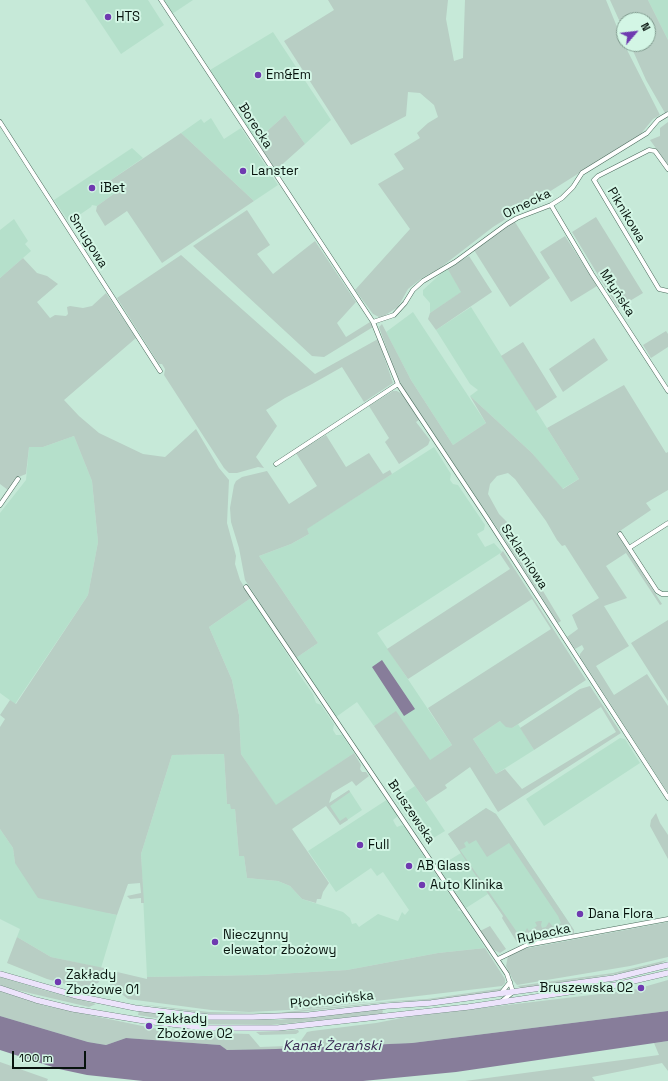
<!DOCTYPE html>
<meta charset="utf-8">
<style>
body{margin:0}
#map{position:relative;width:668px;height:1081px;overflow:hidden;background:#c6e9d8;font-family:"Space Grotesk",sans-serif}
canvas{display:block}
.north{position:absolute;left:616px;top:12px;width:40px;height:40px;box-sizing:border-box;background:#d3f6e5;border:1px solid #819b8f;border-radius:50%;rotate:62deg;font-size:11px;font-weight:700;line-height:16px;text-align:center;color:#07130d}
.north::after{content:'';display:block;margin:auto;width:14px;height:18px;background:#6f3ab0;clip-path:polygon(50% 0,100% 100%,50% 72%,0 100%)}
.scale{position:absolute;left:12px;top:1051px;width:74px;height:18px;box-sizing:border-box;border:2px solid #07130d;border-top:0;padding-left:5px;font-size:12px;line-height:14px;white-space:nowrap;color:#07130d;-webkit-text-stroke:3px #d3f6e5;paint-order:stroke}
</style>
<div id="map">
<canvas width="668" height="1081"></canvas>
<div class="north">N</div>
<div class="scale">100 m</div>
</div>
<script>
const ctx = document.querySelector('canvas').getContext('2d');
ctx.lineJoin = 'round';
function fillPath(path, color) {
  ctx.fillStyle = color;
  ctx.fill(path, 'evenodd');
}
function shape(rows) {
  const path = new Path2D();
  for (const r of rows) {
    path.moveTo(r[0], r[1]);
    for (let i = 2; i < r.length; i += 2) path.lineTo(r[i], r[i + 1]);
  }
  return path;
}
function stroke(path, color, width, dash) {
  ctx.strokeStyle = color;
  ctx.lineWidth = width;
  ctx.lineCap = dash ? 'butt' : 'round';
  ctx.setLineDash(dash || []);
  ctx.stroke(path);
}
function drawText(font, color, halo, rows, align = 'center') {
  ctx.font = font + ' "Space Grotesk",sans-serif';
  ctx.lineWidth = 4;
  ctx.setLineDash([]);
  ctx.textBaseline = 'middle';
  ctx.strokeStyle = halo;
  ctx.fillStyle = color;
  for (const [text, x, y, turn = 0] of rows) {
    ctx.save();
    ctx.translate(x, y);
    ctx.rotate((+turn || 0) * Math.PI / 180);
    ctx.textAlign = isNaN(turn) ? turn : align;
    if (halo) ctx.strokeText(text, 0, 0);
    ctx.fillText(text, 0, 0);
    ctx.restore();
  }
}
const built = shape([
 [85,0,148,0,164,25,121,54],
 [163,0,193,0,172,14],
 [648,0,668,0,668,40],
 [273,32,331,120,305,144,285,115,256,141,210,70],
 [211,118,224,139,241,128,278,185,254,201,181,133,201,119,204,123],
 [132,148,143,158,108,182,115,193,97,206,92,205,91,207,69,222,54,200],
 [14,219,28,241,25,244,31,251,0,278,0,230],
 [447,268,462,292,430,313,430,303,423,295,423,290],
 [471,307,579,479,562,489,532,453,470,396,478,390,470,384,436,330],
 [413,312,486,423,453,445,411,380,386,332],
 [74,436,92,481,98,542,88,595,15,704,0,693,0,513,26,480,29,447,43,447],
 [434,447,451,474,450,480,453,484,458,485,485,525,484,530,477,534,480,539,485,547,494,543,502,552,377,633,452,745,429,761,396,712,374,726,357,702,336,717,322,693,319,692,296,658,318,643,259,556,291,544,309,534,306,529],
 [251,598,296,668,296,670,313,694,316,703,321,705,334,724,333,730,336,735,342,735,354,753,276,806,241,754,239,715,232,680,209,627],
 [500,721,512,728,518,724,534,750,496,774,473,739],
 [620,738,625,739,640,763,544,826,526,799],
 [224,754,227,804,230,804,235,809,239,856,244,856,247,878,278,881,290,886,302,899,343,912,350,918,352,924,356,923,359,927,378,914,398,921,402,912,405,915,409,910,383,872,377,876,371,868,336,892,308,851,388,799,399,815,393,820,395,824,397,827,402,825,406,827,414,839,413,840,450,895,452,894,457,901,456,904,459,908,457,910,462,912,485,948,438,953,347,970,260,975,147,977,141,854,172,755],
 [415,786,445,831,425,843,395,799],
 [349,790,362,810,340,825,326,805],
 [486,808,496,814,574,930,573,932,536,939,533,936,519,939,488,894,466,908,438,867,461,853,448,834],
 [0,829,13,848,15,863,108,913,117,915,101,968,51,957,17,937,20,929,0,919]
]);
const green = shape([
 [328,0,448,0,446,19,454,61,463,58,465,0,606,0,624,44,660,115,653,119,640,135,493,227,440,268,422,278,408,289,398,307,381,318,373,314,355,290,410,229,378,184,404,169,394,154,420,138,417,133,428,123,438,117,434,105,420,93,408,92,406,116,351,145,284,41,334,10],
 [610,0,648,0,668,40,668,111,665,113,646,80,630,44,648,44,648,20,624,20,624,31],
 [285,115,305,144,276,170,256,141],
 [668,122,668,165,650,140,660,136,660,128],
 [181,133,254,201,162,263,127,211,105,226,96,211,97,206,115,193,108,182],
 [247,210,270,245,257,254,273,274,315,241,356,302,337,323,346,337,370,322,373,327,324,357,312,356,193,246],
 [596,217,643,293,618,308,572,232],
 [512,222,515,222,550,278,510,307,474,250],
 [565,236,597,286,571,302,540,252],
 [181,255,315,374,378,339,393,383,364,402,342,367,312,384,285,398,266,410,277,426,256,457,264,468,258,467,237,473,229,473,224,468,164,375,165,369,162,364,159,364,117,298],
 [469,256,492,292,436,330,428,319,430,313,461,292,447,268],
 [23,258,37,273,47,276,58,284,37,302,50,318,55,315,66,316,68,314,67,307,70,306,83,308,92,306,106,293,136,338,64,400,79,416,99,433,143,454,165,457,196,429,219,468,229,480,227,523,236,556,235,564,240,580,251,598,209,627,232,680,239,715,241,754,276,805,354,753,361,765,360,769,362,772,366,772,369,776,356,786,352,781,332,793,329,803,349,790,350,792,330,806,340,821,346,817,348,820,340,825,326,806,292,829,329,883,323,892,321,899,317,899,316,903,302,899,290,886,278,881,247,878,244,856,239,856,235,809,231,809,230,804,227,804,224,754,172,755,141,854,144,903,141,903,141,898,130,899,127,896,141,893,140,883,128,884,117,915,38,898,15,863,13,848,0,829,0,727,5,719,0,715,10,700,16,704,88,595,98,542,92,481,74,436,43,447,29,447,26,474,16,478,8,490,0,484,0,278],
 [382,324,411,380,453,445,486,423,470,396,532,453,563,489,579,479,547,428,624,385,666,453,668,452,668,490,646,503,651,510,617,533,662,604,660,605,626,553,606,566,627,598,604,606,629,646,596,666,614,695,647,674,668,706,668,793,580,657,580,654,584,649,582,645,575,649,567,637,578,629,572,615,599,598,565,545,562,546,557,540,546,521,515,479,508,473,497,476,490,484,488,494,499,514,507,522,521,550,522,556,561,621,558,623,503,537,402,386,395,372,379,327],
 [666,331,668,334,668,347,651,358,643,345],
 [594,338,608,360,563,392,549,369],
 [523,342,557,397,536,411,501,356],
 [393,391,397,391,402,394,419,420,416,422,430,440,428,445,399,464,385,442,389,438,369,406],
 [326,435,346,467,369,453,383,474,390,470,392,474,307,529,309,534,291,544,259,556,318,643,296,658,245,580,239,548,231,522,230,508,234,485,236,481,242,477,267,471,289,504,317,486,296,453],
 [503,551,586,680,512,728,506,727,500,721,473,739,496,774,505,769,522,789,616,732,601,707,534,750,520,728,580,689,590,686,621,733,498,812,470,767,445,785,447,788,426,802,374,726,396,711,430,760,452,745,428,708,551,629,532,599,408,679,387,649,510,569,500,554],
 [668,620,668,701,631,643],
 [486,808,496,814,574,930,574,935,549,940,540,938,528,940,525,932,527,928,529,931,537,926,535,922,539,921,542,921,541,925,542,928,546,927,549,922,554,928,561,923,558,916,509,843,487,857,476,840,469,844,467,841,464,843,466,847,460,850,521,938,522,941,518,944,502,918,503,916,448,834],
 [656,813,660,823,668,835,668,859,650,826,651,820],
 [668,922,668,957,630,966,517,985,513,980,506,966,508,956,523,949],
 [490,926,506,949,500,953,494,950,480,931],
 [17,937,51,957,104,968,103,976,98,983,80,988,47,979,7,963],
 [485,948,505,979,505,983,502,986,309,1009,249,1012,211,1010,128,999,110,985,113,971,147,979,147,977,260,975,347,970,438,953],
 [667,960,658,965,616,974,522,988,517,986,613,973],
 [0,977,43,990,96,1004,89,1007,8,988,0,985],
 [668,980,668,1011,412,1043,292,1049,292,1043,300,1042,307,1032,312,1031,376,1023,407,1017,633,990],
 [504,988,500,991,431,1000,390,1002,290,1013,209,1014,138,1004,209,1012,275,1013,393,1001,427,999],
 [0,991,46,1006,152,1028,187,1032,249,1034,260,1047,287,1046,287,1049,227,1050,219,1045,126,1038,106,1045,88,1042,0,1016],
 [381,1009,383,1011,382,1014,271,1025,191,1024,138,1015,139,1011,205,1019,279,1020],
 [298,1030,299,1032,296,1034,260,1035,256,1032],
 [668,1041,668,1071,662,1063,592,1077,595,1081,465,1081,659,1055,654,1043],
 [0,1062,48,1079,47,1081,0,1081]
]);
const water = shape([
 [382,660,415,709,404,716,372,667],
 [668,1011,668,1041,456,1072,363,1081,143,1081,87,1075,59,1069,0,1050,0,1016,88,1042,106,1045,126,1038,220,1045,227,1050,276,1049,412,1043]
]);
const street = shape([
 [161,0,373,322,398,384,487,518,668,798],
 [0,122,160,371],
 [668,169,655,151,649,150,598,176,594,180,659,289,668,291],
 [551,205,592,274,668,391],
 [373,322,394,315,405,303,413,290,423,281,455,262,507,224,517,218,551,205,562,198,573,187,582,173,647,133,658,120,668,114],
 [276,464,398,384],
 [0,505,18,479],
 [620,534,657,591,662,594,668,594],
 [629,548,668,523],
 [246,587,507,974,513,992,502,1001],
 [498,959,527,945,668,919],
 [502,992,510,982]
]);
const secondary = shape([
 [0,974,77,996,135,1008,208,1017,253,1017,309,1015,387,1006,431,1003,614,978,668,965],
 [0,988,36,1000,73,1009,145,1021,207,1028,278,1028,468,1007,616,985,668,973]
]);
const markers = [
 [108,17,4,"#6f3ab0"],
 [258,75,4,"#6f3ab0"],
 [243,171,4,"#6f3ab0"],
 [92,188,4,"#6f3ab0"],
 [360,845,4,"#6f3ab0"],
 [409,866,4,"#6f3ab0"],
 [422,885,4,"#6f3ab0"],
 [580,914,4,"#6f3ab0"],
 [215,942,4,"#6f3ab0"],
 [58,982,4,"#6f3ab0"],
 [641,988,4,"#6f3ab0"],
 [149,1026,4,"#6f3ab0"]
];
const poiNames = [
 ["HTS",116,17],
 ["Em&Em",266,75],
 ["Lanster",251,171],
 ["iBet",100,188],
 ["Full",368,845],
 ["AB Glass",417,866],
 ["Auto Klinika",430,885],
 ["Dana Flora",588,914],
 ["Nieczynny",223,935],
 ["elewator zbożowy",223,950],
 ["Zakłady",66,975],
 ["Zbożowe 01",66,990],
 ["Bruszewska 02",633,988,"right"],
 ["Zakłady",157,1019],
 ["Zbożowe 02",157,1034]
];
const streetNames = [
 ["Borecka",255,126,57],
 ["Ornecka",527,204,-26],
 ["Piknikowa",626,215,59],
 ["Smugowa",88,241,58],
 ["Młyńska",617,293,57],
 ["Szklarniowa",524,557,57],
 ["Bruszewska",411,812,56],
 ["Rybacka",544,934,-12],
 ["Płochocińska",332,1000,-6]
];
const waterNames = [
 ["Kanał Żerański",332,1046]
];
fillPath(built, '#b5e0cb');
fillPath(green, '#b8cec4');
fillPath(water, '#877d9a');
stroke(street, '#4b6a5c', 5);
stroke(secondary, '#4b6a5c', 6);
stroke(street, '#fff', 4);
stroke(secondary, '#ece3fb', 5.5);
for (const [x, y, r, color] of markers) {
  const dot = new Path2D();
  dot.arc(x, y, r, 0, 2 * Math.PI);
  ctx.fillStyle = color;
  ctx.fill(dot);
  stroke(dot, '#d3f6e5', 1.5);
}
drawText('13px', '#07130d', '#d3f6e5', poiNames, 'left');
drawText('13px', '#07130d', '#d3f6e5', streetNames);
drawText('italic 14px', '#382751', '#d3f6e5', waterNames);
</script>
